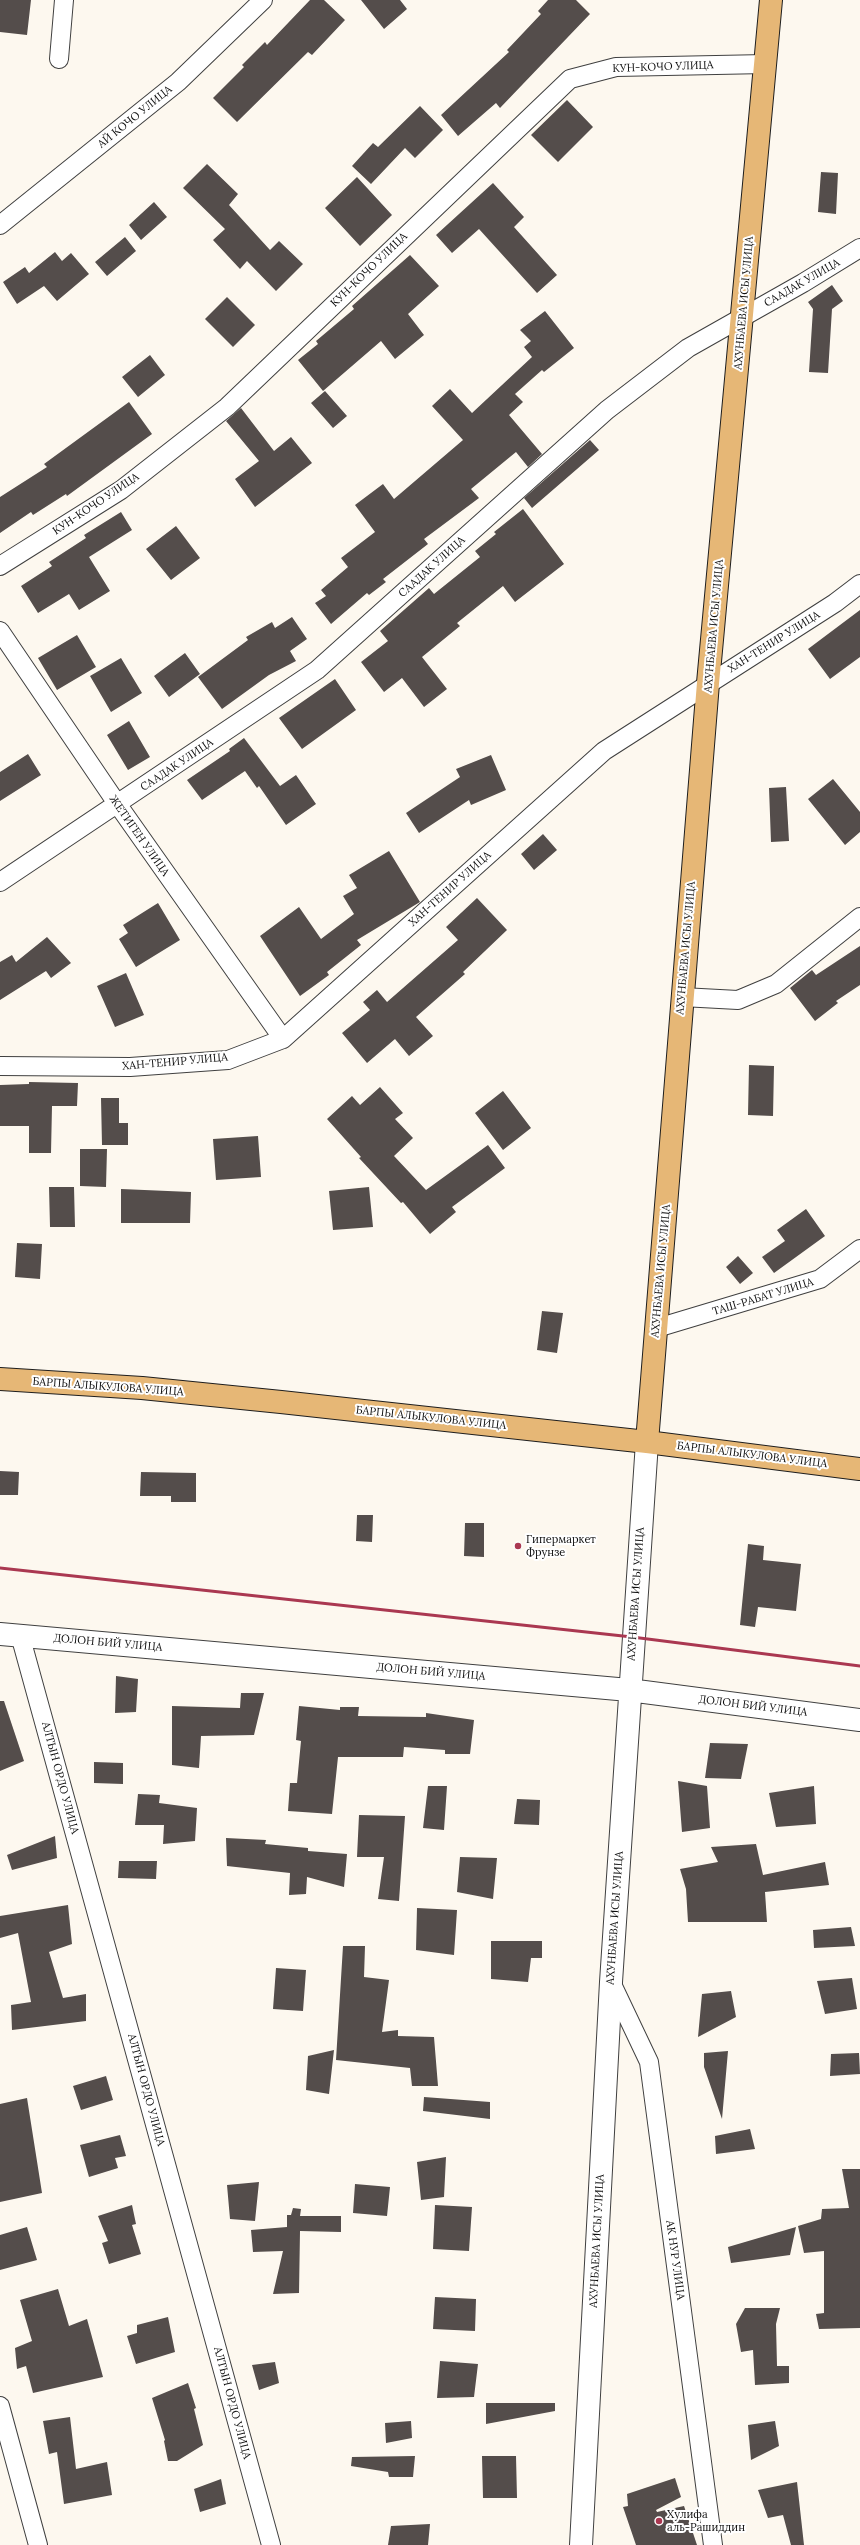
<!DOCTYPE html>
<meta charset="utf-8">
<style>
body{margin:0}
canvas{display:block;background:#fdf8ef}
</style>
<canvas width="860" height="2545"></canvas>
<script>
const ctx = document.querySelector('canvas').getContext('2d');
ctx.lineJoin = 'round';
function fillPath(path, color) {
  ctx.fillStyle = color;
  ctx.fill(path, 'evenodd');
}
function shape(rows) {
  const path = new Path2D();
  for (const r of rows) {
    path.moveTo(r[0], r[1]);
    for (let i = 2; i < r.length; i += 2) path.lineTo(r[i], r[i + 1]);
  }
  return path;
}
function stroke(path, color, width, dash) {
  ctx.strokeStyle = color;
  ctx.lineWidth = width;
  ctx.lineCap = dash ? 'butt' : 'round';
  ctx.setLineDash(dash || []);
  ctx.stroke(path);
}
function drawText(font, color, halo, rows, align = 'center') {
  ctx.font = font + ' Lora,serif';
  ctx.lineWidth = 4;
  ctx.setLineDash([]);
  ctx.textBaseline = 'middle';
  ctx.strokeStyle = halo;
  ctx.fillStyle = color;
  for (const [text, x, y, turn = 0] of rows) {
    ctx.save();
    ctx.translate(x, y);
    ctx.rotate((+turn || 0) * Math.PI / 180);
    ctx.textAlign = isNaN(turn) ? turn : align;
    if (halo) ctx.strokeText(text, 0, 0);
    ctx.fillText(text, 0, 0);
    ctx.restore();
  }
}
const building = shape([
 [0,0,31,0,27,35,0,32],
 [310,0,324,0,345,20,312,55,308,52,237,122,213,98,244,67,242,65,265,42,267,45],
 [361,0,400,0,407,9,384,29],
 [548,0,576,0,590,14,500,108,496,103,458,136,441,115,509,52,507,50,541,14,538,11],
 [567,100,593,127,558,162,531,135],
 [420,106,443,130,415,158,405,148,371,184,352,166,373,143,378,147],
 [207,164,238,194,229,205,270,250,279,241,303,264,276,291,247,261,240,269,213,240,225,229,183,188],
 [821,172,838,173,836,214,818,212],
 [357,177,392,215,360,246,325,208],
 [493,183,524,217,514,227,557,275,537,293,479,229,452,253,436,235],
 [154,202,167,217,141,240,129,225],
 [125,237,136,251,107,276,95,262],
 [55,252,62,261,71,253,89,274,57,301,44,286,17,304,3,282,25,267,29,273],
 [410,255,439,286,408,314,424,335,395,359,381,341,323,391,298,360,318,344,316,341,354,309,352,306],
 [832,285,843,301,832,309,828,373,809,372,813,309,808,302],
 [227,297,255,325,233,347,205,319],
 [545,311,574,348,544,372,542,370,515,394,523,402,509,415,542,454,528,467,516,452,471,489,479,498,424,539,428,544,383,579,386,582,369,595,367,593,331,624,315,603,326,596,321,590,348,567,341,558,375,532,355,505,383,484,394,499,463,440,432,406,450,389,472,413,532,357,524,347,531,341,520,330],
 [150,355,165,375,138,397,122,377],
 [325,391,347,416,333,428,311,403],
 [129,402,152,434,67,496,66,494,33,515,31,512,0,533,0,497,47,467,44,464],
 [241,408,274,451,291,437,312,463,255,507,235,479,259,461,226,421],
 [590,440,599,450,532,508,524,498],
 [523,509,564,564,515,602,503,586,457,623,460,626,422,657,447,689,424,707,402,678,384,692,361,662,388,641,380,631,429,588,434,594,480,557,475,551,496,534,494,532],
 [121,512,132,530,89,557,110,591,79,610,69,594,38,613,21,586,52,566,49,562,86,538,84,535],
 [176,526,200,558,171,580,146,549],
 [860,610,860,657,830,679,808,649],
 [292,617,307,639,290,651,296,661,269,675,222,709,198,677,248,640,246,637,272,622,275,628],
 [77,635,96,667,57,690,38,658],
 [185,653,200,674,169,697,154,676],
 [121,658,142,693,111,712,90,676],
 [335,679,356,710,302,749,279,718],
 [129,721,150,757,128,770,107,735],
 [244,738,280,786,296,775,316,804,286,825,259,786,257,788,245,771,202,800,187,780,230,751,229,749],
 [28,754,41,775,0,801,0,772],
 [491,755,506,790,471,805,469,800,419,833,406,813,460,777,456,769],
 [833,779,860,812,860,832,845,845,808,799],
 [786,787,789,841,771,842,769,788],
 [543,834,557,850,534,870,521,854],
 [389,851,420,902,357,940,361,945,327,972,329,975,300,996,260,936,299,907,321,939,354,914,343,896,357,888,349,875],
 [477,898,507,930,463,972,465,974,416,1017,433,1036,409,1056,395,1039,367,1063,342,1033,370,1010,363,1002,377,990,387,1002,458,940,446,927],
 [158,903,180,940,136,967,119,939,128,933,123,925],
 [47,937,71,963,51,978,46,971,0,1000,0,962,12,955,16,962],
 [860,946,860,985,836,1001,838,1003,815,1021,790,988,812,970,816,975],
 [126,973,144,1015,115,1027,97,986],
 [749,1065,774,1066,773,1116,748,1115],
 [29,1082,78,1083,77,1106,52,1106,51,1153,29,1153,29,1126,0,1126,0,1085,29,1084],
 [380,1087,403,1113,395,1119,413,1138,394,1156,426,1190,488,1145,505,1168,452,1207,456,1212,430,1234,403,1202,401,1203,359,1158,361,1157,327,1119,352,1096,360,1105],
 [503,1091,531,1128,503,1150,475,1113],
 [101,1098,119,1098,119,1123,128,1123,128,1145,102,1145],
 [258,1136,261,1177,216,1180,213,1139],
 [80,1149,107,1149,106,1187,80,1186],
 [49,1187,74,1187,75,1227,50,1227],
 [369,1187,373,1227,333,1230,329,1191],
 [121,1189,191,1192,190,1223,121,1223],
 [806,1209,825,1236,774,1273,762,1257,785,1241,777,1230],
 [17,1243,42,1244,40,1279,15,1277],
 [738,1256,753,1273,740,1284,726,1267],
 [542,1311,563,1313,557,1353,537,1350],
 [0,1471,19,1472,18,1495,0,1495],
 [141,1472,196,1473,196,1502,171,1502,171,1496,140,1496],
 [357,1515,373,1515,372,1542,356,1541],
 [465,1523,484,1523,484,1557,464,1556],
 [748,1544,764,1546,763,1560,801,1564,796,1611,758,1607,755,1627,740,1625],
 [116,1676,138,1679,136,1712,115,1713],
 [241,1693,264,1693,254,1735,201,1736,199,1768,172,1765,172,1706,240,1708],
 [0,1701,4,1701,24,1761,0,1771],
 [299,1706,340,1710,340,1707,359,1707,358,1716,426,1717,426,1713,474,1720,470,1754,445,1754,445,1750,404,1747,403,1757,338,1757,332,1814,288,1811,290,1783,297,1783,301,1741,296,1740],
 [710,1743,748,1744,741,1779,705,1778],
 [94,1762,123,1763,123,1784,94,1783],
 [678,1781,707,1786,710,1828,682,1832],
 [428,1786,447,1786,444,1830,423,1828],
 [814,1786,816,1824,776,1827,769,1793],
 [138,1794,160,1795,159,1803,197,1808,195,1841,163,1844,164,1825,135,1825],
 [517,1799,540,1800,539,1825,514,1824],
 [359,1815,405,1816,399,1901,378,1899,384,1857,357,1857],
 [55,1836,57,1858,12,1870,7,1855],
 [226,1838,266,1840,265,1844,308,1848,308,1851,347,1854,344,1887,307,1877,306,1894,289,1895,290,1873,227,1866],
 [756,1844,763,1875,825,1862,829,1885,765,1892,767,1922,688,1922,686,1889,680,1869,718,1862,711,1847],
 [460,1857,497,1858,493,1899,457,1892],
 [119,1861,157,1861,156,1879,118,1878],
 [68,1905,72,1944,49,1952,63,1998,86,1994,86,2021,12,2030,11,2005,31,2002,18,1933,0,1938,0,1916],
 [417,1908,457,1910,454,1955,416,1950],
 [851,1927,855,1946,814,1948,813,1930],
 [491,1941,542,1941,542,1958,531,1958,528,1982,491,1979],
 [343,1946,365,1946,364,1977,389,1980,382,2032,398,2030,398,2036,434,2037,438,2086,412,2086,410,2068,336,2060],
 [276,1968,306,1970,303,2011,273,2009],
 [852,1978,857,2009,825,2014,817,1981],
 [731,1991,736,2017,698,2037,702,1994],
 [334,2050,329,2094,306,2090,308,2056],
 [728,2051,722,2119,704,2067,704,2053],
 [859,2053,860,2074,830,2076,831,2054],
 [106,2076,113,2100,81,2110,73,2086],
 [424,2097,490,2102,490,2119,423,2111],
 [27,2098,42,2193,0,2202,0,2104],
 [750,2129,755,2149,716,2154,715,2136],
 [120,2135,126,2156,115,2158,118,2168,89,2177,80,2145],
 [446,2157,444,2197,421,2200,417,2162],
 [842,2169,860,2169,860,2328,819,2329,816,2314,824,2313,824,2251,804,2253,798,2226,821,2219,822,2209,849,2208],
 [259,2182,255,2221,230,2219,227,2185],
 [355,2184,390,2187,387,2216,353,2213],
 [132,2205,136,2224,132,2225,141,2254,109,2264,102,2243,108,2241,98,2216],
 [435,2205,472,2207,469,2251,433,2249],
 [293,2208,301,2209,300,2216,341,2216,341,2232,300,2231,299,2293,273,2294,283,2251,253,2252,251,2230,287,2227,287,2215,291,2215],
 [27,2227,37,2260,0,2270,0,2235],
 [796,2227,790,2255,731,2263,728,2247],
 [58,2289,69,2326,87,2319,103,2377,33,2393,26,2366,17,2369,15,2348,32,2341,20,2300],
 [435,2297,476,2299,475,2331,433,2329],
 [745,2308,780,2308,776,2324,777,2366,789,2366,789,2383,755,2385,753,2350,741,2352,736,2324],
 [168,2317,175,2352,136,2364,127,2336,137,2333,137,2325],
 [440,2361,478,2364,474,2397,437,2398],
 [275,2362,279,2383,259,2390,252,2365],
 [188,2383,196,2408,194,2409,203,2445,177,2461,168,2461,164,2441,165,2440,152,2398],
 [486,2403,555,2403,555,2411,486,2424],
 [70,2417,76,2469,107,2462,112,2495,64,2504,57,2452,49,2454,43,2421],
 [411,2421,412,2438,386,2443,385,2423],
 [775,2421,779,2446,751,2460,748,2425],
 [415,2456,413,2477,389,2477,388,2472,351,2466,352,2457],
 [482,2456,516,2456,517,2498,483,2498],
 [675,2478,681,2497,656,2510,657,2512,684,2506,697,2545,636,2545,623,2507,628,2506,627,2494],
 [221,2479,226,2504,200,2512,194,2489],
 [797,2482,804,2545,791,2545,783,2515,768,2518,758,2490],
 [430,2524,428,2545,388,2545,391,2526]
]);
const minor = shape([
 [59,59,64,0],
 [0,225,178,82,263,0],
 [0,566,121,490,227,407,570,79,616,67,766,64],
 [0,631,118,805,283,1039],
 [0,882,317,670,607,410,688,348,803,283,860,248],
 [682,997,738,1000,776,984,860,917],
 [0,1066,130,1067,228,1060,283,1039,604,751,835,603,860,584],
 [657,1328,820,1279,860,1249],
 [20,1635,271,2545],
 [611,1982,649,2062,713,2545],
 [0,2406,38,2545]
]);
const tertiary = shape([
 [0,1634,629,1690,860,1720],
 [581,2545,611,1982,647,1442]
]);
const primary = shape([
 [0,1379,142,1388,281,1402,647,1442,860,1469],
 [647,1442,708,683,771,0]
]);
const rail = shape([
 [0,1568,632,1637,860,1666]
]);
const markers = [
 [518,1546,4,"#aa3851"],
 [659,2521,4,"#aa3851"]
];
const streetNames = [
 ["КУН-КОЧО УЛИЦА",663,67,-2],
 ["АЙ КОЧО УЛИЦА",135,117,-39],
 ["КУН-КОЧО УЛИЦА",369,270,-44],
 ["СААДАК УЛИЦА",802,283,-30],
 ["АХУНБАЕВА ИСЫ УЛИЦА",744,303,-85],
 ["КУН-КОЧО УЛИЦА",96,504,-34],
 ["СААДАК УЛИЦА",432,567,-42],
 ["АХУНБАЕВА ИСЫ УЛИЦА",714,626,-85],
 ["ХАН-ТЕНИР УЛИЦА",774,642,-32],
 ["СААДАК УЛИЦА",177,765,-34],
 ["ЖЕТИГЕН УЛИЦА",139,836,55],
 ["ХАН-ТЕНИР УЛИЦА",450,889,-42],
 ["АХУНБАЕВА ИСЫ УЛИЦА",686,948,-85],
 ["ХАН-ТЕНИР УЛИЦА",175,1062,-5],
 ["АХУНБАЕВА ИСЫ УЛИЦА",661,1271,-85],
 ["ТАШ-РАБАТ УЛИЦА",763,1297,-17],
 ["БАРПЫ АЛЫКУЛОВА УЛИЦА",108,1387,4],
 ["БАРПЫ АЛЫКУЛОВА УЛИЦА",431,1418,6],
 ["БАРПЫ АЛЫКУЛОВА УЛИЦА",752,1455,7],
 ["АХУНБАЕВА ИСЫ УЛИЦА",636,1594,-86],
 ["ДОЛОН БИЙ УЛИЦА",108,1643,5],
 ["ДОЛОН БИЙ УЛИЦА",431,1672,5],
 ["ДОЛОН БИЙ УЛИЦА",753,1706,7],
 ["АЛТЫН ОРДО УЛИЦА",60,1778,75],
 ["АХУНБАЕВА ИСЫ УЛИЦА",615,1918,-86],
 ["АЛТЫН ОРДО УЛИЦА",146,2090,75],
 ["АХУНБАЕВА ИСЫ УЛИЦА",597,2241,-87],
 ["АК НУР УЛИЦА",675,2260,82],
 ["АЛТЫН ОРДО УЛИЦА",232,2403,75]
];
const poiNames = [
 ["Гипермаркет",526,1540],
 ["Фрунзе",526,1553],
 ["Хулифа",667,2515],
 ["аль-Рашиддин",667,2528]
];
fillPath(building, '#544d4b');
stroke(minor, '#404040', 20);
stroke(tertiary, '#404040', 24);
stroke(primary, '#1e1e1e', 24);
stroke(minor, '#fff', 18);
stroke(tertiary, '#fff', 22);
stroke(primary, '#e6b776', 22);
stroke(rail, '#aa3851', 3);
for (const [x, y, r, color] of markers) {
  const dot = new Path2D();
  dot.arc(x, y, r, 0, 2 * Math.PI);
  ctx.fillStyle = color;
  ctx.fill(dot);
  stroke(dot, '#fff', 1.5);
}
drawText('11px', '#0d0d0d', '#fff', streetNames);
drawText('11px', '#0d0d0d', '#fff', poiNames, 'left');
</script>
